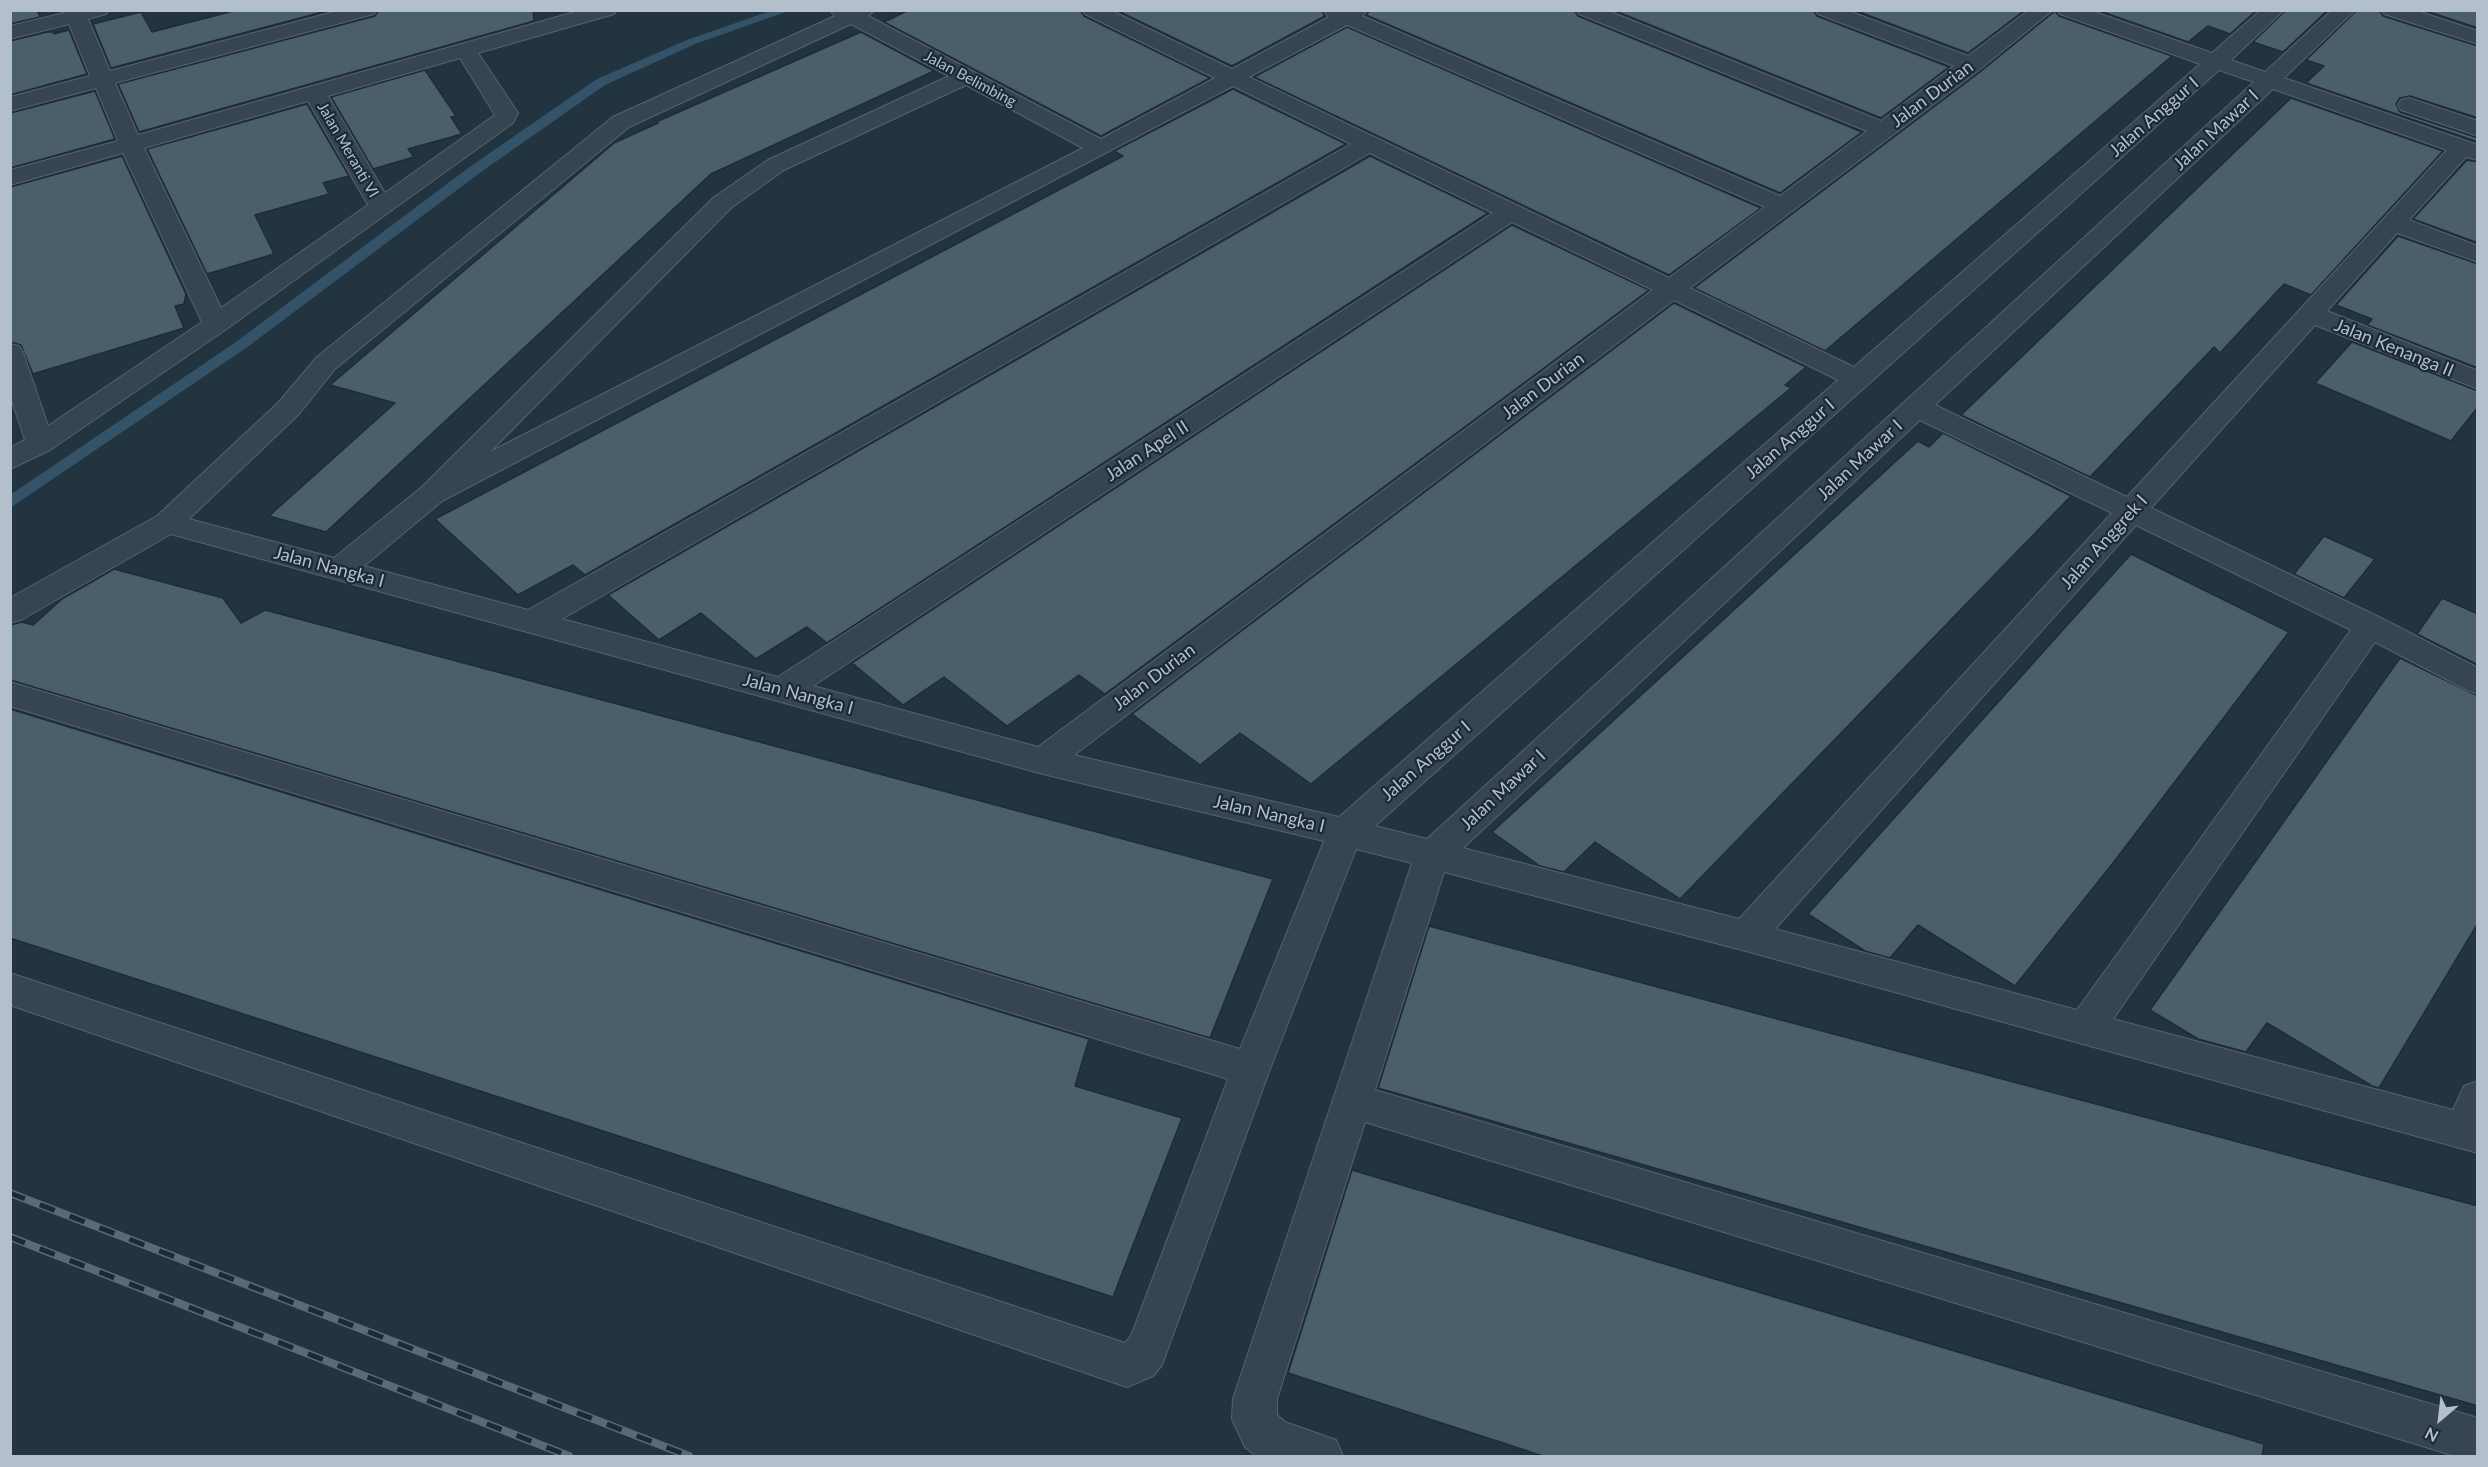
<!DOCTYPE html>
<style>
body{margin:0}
#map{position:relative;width:2488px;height:1467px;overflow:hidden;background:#233441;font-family:Lato,sans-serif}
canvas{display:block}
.frame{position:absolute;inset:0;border:12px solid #b3c0cb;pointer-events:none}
.north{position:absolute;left:2410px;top:1389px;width:60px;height:60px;-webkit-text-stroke:4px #1c2a35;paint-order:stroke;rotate:208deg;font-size:16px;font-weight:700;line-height:24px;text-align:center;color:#b3c0cb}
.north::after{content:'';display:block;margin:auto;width:21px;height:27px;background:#b3c0cb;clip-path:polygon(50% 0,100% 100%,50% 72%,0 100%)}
</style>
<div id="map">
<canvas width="2488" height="1467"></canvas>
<div class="frame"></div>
<div class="north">N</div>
</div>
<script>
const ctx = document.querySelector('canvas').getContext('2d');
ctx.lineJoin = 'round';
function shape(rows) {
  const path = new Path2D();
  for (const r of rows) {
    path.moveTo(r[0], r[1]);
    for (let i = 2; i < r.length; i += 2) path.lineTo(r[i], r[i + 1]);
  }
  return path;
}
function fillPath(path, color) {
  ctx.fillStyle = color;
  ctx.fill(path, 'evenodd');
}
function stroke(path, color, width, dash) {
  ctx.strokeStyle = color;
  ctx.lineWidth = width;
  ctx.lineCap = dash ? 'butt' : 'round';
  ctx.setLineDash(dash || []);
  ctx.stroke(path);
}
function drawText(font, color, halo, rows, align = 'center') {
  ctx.font = font + ' Lato,sans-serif';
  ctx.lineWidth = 4.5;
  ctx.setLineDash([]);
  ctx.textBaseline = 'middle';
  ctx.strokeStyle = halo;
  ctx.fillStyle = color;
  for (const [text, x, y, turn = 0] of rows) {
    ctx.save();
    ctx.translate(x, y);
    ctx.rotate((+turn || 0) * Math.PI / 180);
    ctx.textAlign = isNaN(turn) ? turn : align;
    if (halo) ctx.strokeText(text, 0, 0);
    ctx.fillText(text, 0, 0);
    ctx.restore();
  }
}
const stream = shape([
 [773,10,791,10,695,44,605,85,481,172,246,348,10,508,10,495,236,342,471,166,597,79,687,40,773,10]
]);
const building = shape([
 [10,10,37,10,40,17,10,24,10,10],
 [237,10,330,10,111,68,93,24,141,12,152,32,237,10],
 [379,10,533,10,534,21,139,132,118,84,375,16,379,10],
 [909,10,1080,10,1084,16,1210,78,1101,136,884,22,909,10],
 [1116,10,1321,10,1325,16,1232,66,1116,10],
 [1370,10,1574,10,1578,16,1862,132,1780,193,1366,15,1370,10],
 [1613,10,1813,10,1817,16,1949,67,1881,118,1613,10],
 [1854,10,2025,10,1968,53,1854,10],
 [2097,10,2257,10,2230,34,2208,26,2188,42,2097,10],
 [2286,10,2328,10,2283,52,2253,42,2286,10],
 [2357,10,2379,10,2383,16,2478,46,2478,118,2410,96,2400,98,2396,104,2400,112,2478,138,2478,142,2306,83,2324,66,2306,60,2357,10],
 [2423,10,2478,10,2478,28,2423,10],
 [2055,11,2059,16,2172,56,1825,351,1694,288,1980,72,2055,11],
 [1347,27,1761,208,1669,275,1254,77,1347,27],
 [69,30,87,74,10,95,10,41,47,32,53,32,54,34,69,30],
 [861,32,934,71,711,174,326,532,269,516,395,403,330,385,614,143,658,123,656,122,861,32],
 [425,70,456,116,451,117,462,134,408,149,414,157,373,169,331,97,425,70],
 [1233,89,1346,144,585,575,573,565,518,595,435,519,1123,156,1114,151,1233,89],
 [95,91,115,139,10,168,10,113,95,91],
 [2291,98,2443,151,2311,295,2284,284,2220,353,2214,347,2090,477,1961,415,2291,98],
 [307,104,349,176,323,183,329,194,255,215,274,254,207,274,147,149,307,104],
 [122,156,186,294,184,304,175,306,184,328,33,374,21,345,10,342,10,187,122,156],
 [1370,156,1488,213,827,643,807,627,756,659,701,613,659,640,608,595,1370,156],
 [2467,160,2478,162,2478,243,2413,219,2467,160],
 [1512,225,1649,290,1105,694,1079,675,1007,726,944,677,903,705,852,663,1512,225],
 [2398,236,2478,264,2478,368,2367,325,2372,319,2336,305,2398,236],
 [1674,303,1806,367,1785,385,1791,388,1311,784,1240,733,1200,765,1132,714,1674,303],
 [2352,342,2478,391,2478,407,2451,441,2315,383,2352,342],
 [1943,433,2071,496,1680,899,1595,842,1564,872,1540,866,1492,832,1918,441,1929,447,1943,433],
 [2324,536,2375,559,2344,598,2294,574,2324,536],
 [2131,554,2289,632,2113,863,2015,986,1918,925,1890,958,1865,951,1808,914,2131,554],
 [114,569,223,598,241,623,265,610,1273,879,1210,1038,10,680,10,625,22,622,33,625,62,599,114,569],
 [2442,598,2478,614,2478,665,2417,634,2442,598],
 [2400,658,2478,696,2478,923,2379,1088,2372,1086,2267,1023,2246,1052,2198,1039,2150,1010,2400,658],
 [10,709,1089,1039,1075,1086,1182,1118,1113,1297,10,938,10,709],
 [1429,926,2478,1206,2478,1406,1378,1088,1429,926],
 [1352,1170,2264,1444,2262,1456,1543,1456,1288,1373,1352,1170]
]);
const minor = shape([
 [63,10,109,10,106,14,88,19,110,71,341,10,377,10,374,14,115,83,138,135,582,10,617,10,614,14,478,53,518,113,513,123,225,330,50,450,10,469,10,448,25,440,10,395,10,344,19,346,23,352,48,426,202,322,123,153,10,185,10,170,118,141,96,88,10,111,10,97,90,76,69,24,10,39,10,26,64,13,63,10],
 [460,58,495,115,385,193,328,96,460,58],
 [308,101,368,205,221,308,144,148,308,101],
 [830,10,875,10,868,16,1101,139,1215,78,1085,14,1082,10,1110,10,1232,69,1329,17,1323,10,1368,10,1362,16,1780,196,1867,131,1579,14,1576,10,1606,10,1881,121,1954,66,1818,14,1815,10,1846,10,1968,56,2029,10,2053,10,1979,70,1690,288,1854,367,2200,64,2060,14,2057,10,2089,10,2212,53,2261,10,2284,10,2231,60,2265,72,2332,10,2355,10,2284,78,2478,145,2478,160,2466,157,2409,220,2478,246,2478,262,2397,233,2327,311,2478,371,2478,389,2315,325,2151,508,2381,618,2478,668,2478,694,2467,690,2375,642,2113,1019,2453,1110,2464,1086,2478,1081,2478,1153,1746,951,1444,872,1375,1090,2478,1418,2478,1456,2455,1456,1365,1122,1277,1399,1277,1415,1285,1422,1336,1440,1343,1456,1256,1456,1245,1447,1232,1419,1233,1399,1412,863,1356,849,1270,1069,1162,1365,1153,1376,1127,1387,10,1005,10,973,1125,1343,1131,1336,1228,1079,10,706,10,682,1240,1049,1324,841,1043,774,171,534,21,620,10,623,10,598,157,516,279,402,317,357,613,117,835,16,830,10],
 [851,24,949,76,768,160,713,198,422,487,334,558,189,519,299,414,335,369,629,127,851,24],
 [1347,25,1765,207,1669,278,1249,77,1347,25],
 [2219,70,2254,82,1427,839,1375,826,2219,70],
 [966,85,1083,148,490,452,731,208,784,170,966,85],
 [1233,86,1351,144,528,610,364,566,442,501,1233,86],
 [2273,89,2447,150,2127,497,1935,405,2273,89],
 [1370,153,1493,213,778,677,562,619,1370,153],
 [1512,222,1653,290,1038,747,813,686,1512,222],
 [1674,300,1838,380,1339,817,1074,755,1674,300],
 [1920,420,2112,513,1739,919,1463,848,1920,420],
 [2136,525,2351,630,2077,1010,1775,929,2136,525],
 [2381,10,2414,10,2478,31,2478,44,2384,14,2381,10],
 [2409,98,2478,121,2478,136,2401,110,2398,105,2401,100,2409,98]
]);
const rail = shape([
 [10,1193,689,1456],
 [10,1237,569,1456]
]);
const farStreetnames = [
 ["Jalan Belimbing",970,79,28],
 ["Jalan Meranti VI",348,150,60]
];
const streetNames = [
 ["Jalan Durian",1932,94,-37],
 ["Jalan Anggur I",2154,117,-41],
 ["Jalan Mawar I",2216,130,-43],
 ["Jalan Kenanga II",2394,348,22],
 ["Jalan Durian",1543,386,-37],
 ["Jalan Anggur I",1790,439,-41],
 ["Jalan Apel II",1147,451,-33],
 ["Jalan Mawar I",1860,460,-43],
 ["Jalan Anggrek I",2104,542,-48],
 ["Jalan Nangka I",329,567,15],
 ["Jalan Durian",1154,677,-37],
 ["Jalan Nangka I",798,694,15],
 ["Jalan Anggur I",1426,761,-41],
 ["Jalan Mawar I",1503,790,-43],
 ["Jalan Nangka I",1269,814,13]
];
fillPath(stream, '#355368');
fillPath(building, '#4b5e6c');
stroke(building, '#1e2c37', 1.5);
stroke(minor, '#55636e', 2);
fillPath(minor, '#374550');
stroke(rail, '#596a78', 8);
stroke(rail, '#1c2a35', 5, [16]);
drawText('15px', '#b3c0cb', '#1c2a35', farStreetnames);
drawText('18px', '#b3c0cb', '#1c2a35', streetNames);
</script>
